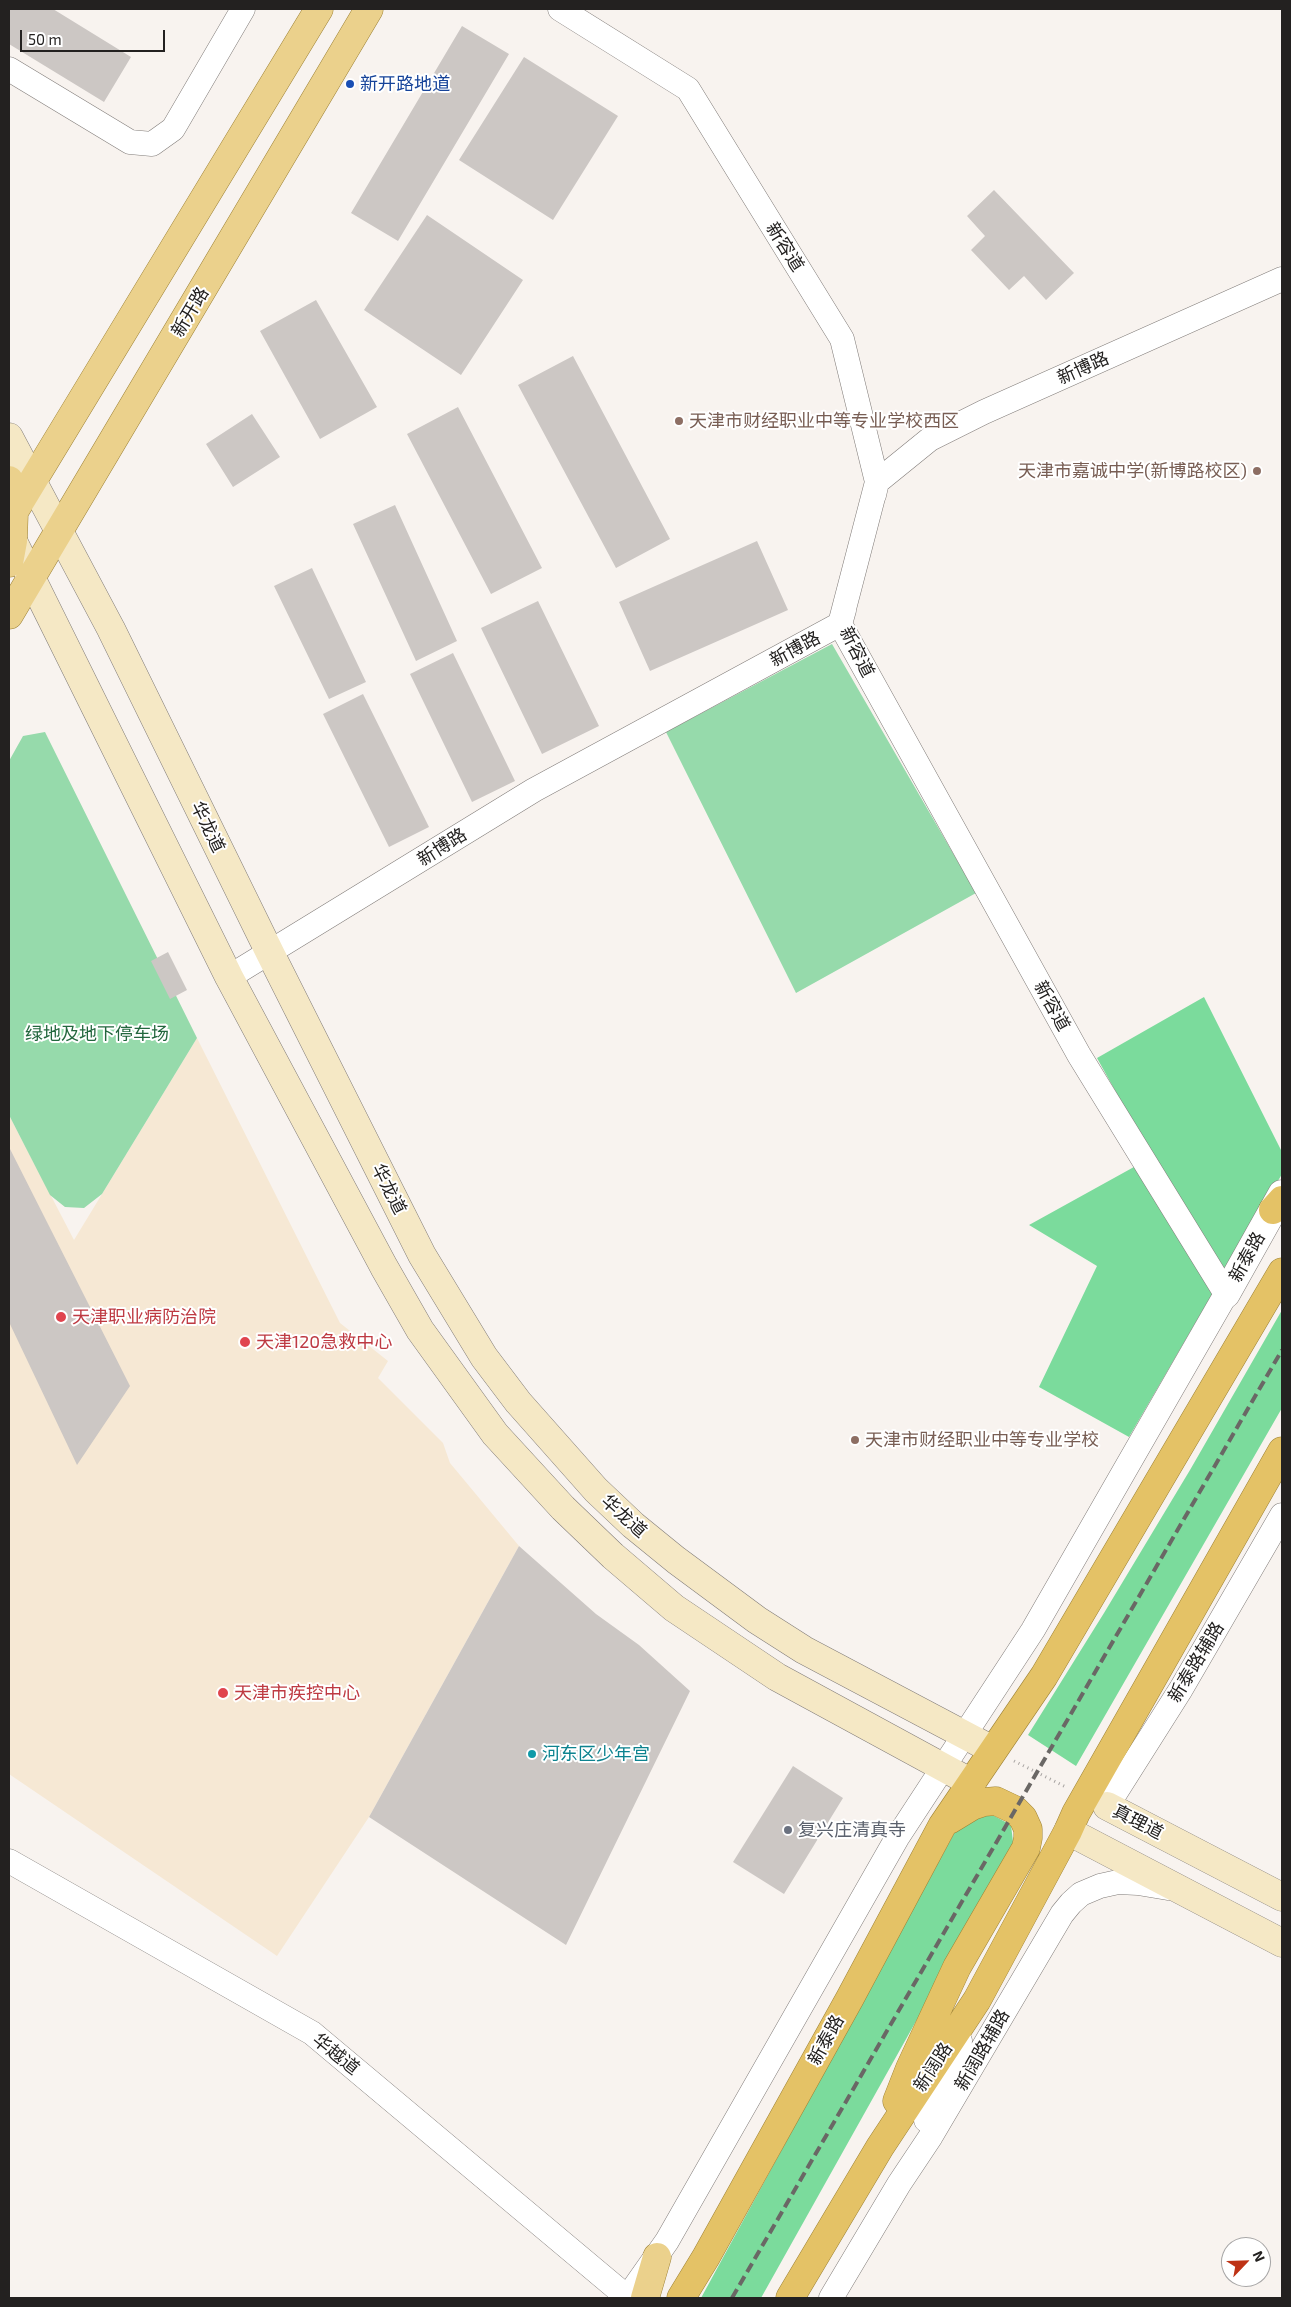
<!DOCTYPE html>
<meta charset="utf-8">
<style>
body{margin:0}
#map{position:relative;width:1291px;height:2307px;overflow:hidden;background:#f8f3ef;font-family:"Exo 2",sans-serif}
canvas{display:block}
.frame{position:absolute;inset:0;border:10px solid #232120;pointer-events:none}
.north{position:absolute;left:1221px;top:2237px;width:50px;height:50px;box-sizing:border-box;background:#fff;border:1px solid #a7a6a6;border-radius:50%;rotate:66deg;font-size:14px;font-weight:700;line-height:20px;text-align:center;color:#232120}
.north::after{content:'';display:block;margin:auto;width:18px;height:22px;background:#be3316;clip-path:polygon(50% 0,100% 100%,50% 72%,0 100%)}
.scale{position:absolute;left:20px;top:30px;width:145px;height:22px;box-sizing:border-box;border:2px solid #232120;border-top:0;padding-left:6px;font-size:15px;line-height:18px;white-space:nowrap;color:#232120;-webkit-text-stroke:4px #fff;paint-order:stroke}
</style>
<div id="map">
<canvas width="1291" height="2307"></canvas>
<div class="frame"></div>
<div class="north">N</div>
<div class="scale">50 m</div>
</div>
<script>
const ctx = document.querySelector('canvas').getContext('2d');
ctx.lineJoin = 'round';
function fillPath(path, color) {
  ctx.fillStyle = color;
  ctx.fill(path, 'evenodd');
}
function shape(rows) {
  const path = new Path2D();
  for (const r of rows) {
    path.moveTo(r[0], r[1]);
    for (let i = 2; i < r.length; i += 2) path.lineTo(r[i], r[i + 1]);
  }
  return path;
}
function stroke(path, color, width, dash) {
  ctx.strokeStyle = color;
  ctx.lineWidth = width;
  ctx.lineCap = dash ? 'butt' : 'round';
  ctx.setLineDash(dash || []);
  ctx.stroke(path);
}
function drawText(font, color, halo, rows, align = 'center') {
  ctx.font = font + ' "Exo 2","Noto Sans SC",sans-serif';
  ctx.lineWidth = 4;
  ctx.setLineDash([]);
  ctx.textBaseline = 'middle';
  ctx.strokeStyle = halo;
  ctx.fillStyle = color;
  for (const [text, x, y, turn = 0] of rows) {
    ctx.save();
    ctx.translate(x, y);
    ctx.rotate((+turn || 0) * Math.PI / 180);
    ctx.textAlign = isNaN(turn) ? turn : align;
    if (halo) ctx.strokeText(text, 0, 0);
    ctx.fillText(text, 0, 0);
    ctx.restore();
  }
}
const medical = shape([
 [197,1038,340,1323,388,1361,378,1378,443,1443,450,1463,519,1546,369,1817,277,1956,9,1774,9,1115,74,1240]
]);
const green = shape([
 [832,644,976,893,796,993,666,732],
 [45,732,197,1038,102,1194,84,1208,65,1207,50,1195,9,1115,9,761,23,736]
]);
const forest = shape([
 [1204,997,1282,1152,1282,1174,1129,1437,1039,1387,1097,1266,1029,1225,1152,1157,1097,1058],
 [1282,1310,1282,1408,1076,1766,1028,1735,1104,1613,1190,1470],
 [985,1811,1011,1825,1013,1842,1008,1857,761,2298,701,2298,956,1830]
]);
const building = shape([
 [9,9,53,9,131,57,104,102,9,44],
 [462,26,509,54,398,241,351,213],
 [524,57,618,116,553,220,459,160],
 [994,190,1074,273,1046,300,1024,276,1009,290,971,250,985,236,967,216],
 [427,215,523,280,461,375,364,310],
 [316,300,377,407,320,439,260,331],
 [573,356,670,539,616,568,518,385],
 [458,407,542,568,491,594,407,434],
 [252,414,280,457,233,487,206,444],
 [395,505,457,641,416,661,353,524],
 [757,541,788,610,650,671,619,602],
 [312,568,366,682,329,699,274,586],
 [538,601,599,726,542,754,481,628],
 [453,653,515,781,472,802,410,674],
 [363,694,429,827,389,847,323,714],
 [168,952,187,990,170,999,151,961],
 [9,1147,130,1386,77,1465,9,1322],
 [519,1546,596,1614,639,1645,690,1691,566,1945,369,1817],
 [793,1766,843,1798,784,1894,733,1862]
]);
const path = shape([
 [1014,1761,1066,1787]
]);
const minor = shape([
 [560,9,688,89,842,339,877,482,840,624,1079,1055,1226,1294,1033,1630,897,1838,667,2241,627,2298],
 [9,69,130,142,152,144,173,129,243,9],
 [874,495,877,482,930,439,984,412,1282,279],
 [229,977,534,790,840,624,844,610],
 [1107,1806,1181,1689,1282,1515],
 [9,1861,312,2033,627,2297],
 [926,2120,960,2041],
 [831,2298,899,2184,931,2136,1062,1914,1071,1903,1081,1894,1100,1886,1118,1882,1138,1883,1168,1888]
]);
const tertiary = shape([
 [1226,1294,1282,1194]
]);
const secondary = shape([
 [9,437,111,629,270,953,422,1255,484,1357,518,1402,596,1490,633,1525,676,1560,757,1620,804,1650,993,1750],
 [9,533,229,977,384,1267,420,1330,495,1434,563,1508,613,1556,674,1608,777,1677,972,1783],
 [1107,1806,1282,1897],
 [1068,1831,1282,1943]
]);
const primary = shape([
 [9,480,14,512,13,541,9,563],
 [9,520,319,9],
 [9,615,369,9],
 [645,2298,657,2257]
]);
const trunk = shape([
 [1273,1210,1282,1200],
 [897,2101,910,2068,957,1967,1026,1848,1028,1838,1028,1829,1023,1818,1015,1810,996,1801,984,1802,972,1806,949,1820],
 [681,2298,706,2257,850,1998,942,1826,1044,1676,1282,1272],
 [790,2298,880,2147,977,2000,1068,1831,1076,1813,1282,1451]
]);
const rail = shape([
 [732,2298,1282,1350]
]);
const markers = [
 [350,84,5,"#1a4fb4"],
 [679,421,5,"#8d6e63"],
 [1257,471,5,"#8d6e63"],
 [61,1317,6,"#e0444e"],
 [245,1342,6,"#e0444e"],
 [855,1440,5,"#8d6e63"],
 [223,1693,6,"#e0444e"],
 [532,1754,5,"#0f9aa8"],
 [788,1830,5,"#6b7280"]
];
const transitNames = [
 ["新开路地道",360,84]
];
const streetNames = [
 ["新容道",785,247,58],
 ["新开路",190,312,-59],
 ["新博路",1083,368,-24],
 ["新博路",795,649,-28],
 ["新容道",857,652,63],
 ["华龙道",208,827,64],
 ["新博路",442,847,-32],
 ["新容道",1052,1006,61],
 ["华龙道",389,1189,63],
 ["新泰路",1247,1257,-61],
 ["华龙道",624,1516,42],
 ["新泰路辅路",1196,1662,-59],
 ["真理道",1138,1822,27],
 ["新泰路",826,2040,-61],
 ["新阔路辅路",982,2050,-60],
 ["华越道",336,2054,39],
 ["新阔路",933,2067,-57]
];
const educationNames = [
 ["天津市财经职业中等专业学校西区",689,421],
 ["天津市嘉诚中学(新博路校区)",1247,471,"right"],
 ["天津市财经职业中等专业学校",865,1440]
];
const parkNames = [
 ["绿地及地下停车场",97,1034]
];
const healthNames = [
 ["天津职业病防治院",72,1317],
 ["天津120急救中心",256,1342],
 ["天津市疾控中心",234,1693]
];
const cultureNames = [
 ["河东区少年宫",542,1754]
];
const worshipNames = [
 ["复兴庄清真寺",798,1830]
];
fillPath(medical, '#f6e8d4');
fillPath(green, '#96daab');
fillPath(forest, '#7bdb9c');
fillPath(building, '#ccc7c4');
stroke(minor, '#817c79', 25);
stroke(tertiary, '#817c79', 29);
stroke(secondary, '#817c79', 29);
stroke(primary, '#9c8034', 29);
stroke(trunk, '#9c8034', 29);
stroke(path, '#a8a4a2', 3, [1, 4]);
stroke(minor, '#fff', 24);
stroke(tertiary, '#fff', 28);
stroke(secondary, '#f5e8c5', 28);
stroke(primary, '#ebd18c', 28);
stroke(trunk, '#e4c266', 28);
stroke(rail, '#6a6765', 4, [10, 5]);
for (const [x, y, r, color] of markers) {
  const dot = new Path2D();
  dot.arc(x, y, r, 0, 2 * Math.PI);
  ctx.fillStyle = color;
  ctx.fill(dot);
  stroke(dot, '#fff', 2);
}
drawText('18px', '#164399', '#fff', transitNames, 'left');
drawText('18px', '#232120', '#fff', streetNames);
drawText('18px', '#785e54', '#fff', educationNames, 'left');
drawText('18px', '#23673e', '#fff', parkNames);
drawText('18px', '#be3a42', '#fff', healthNames, 'left');
drawText('18px', '#0d838f', '#fff', cultureNames, 'left');
drawText('18px', '#5b616d', '#fff', worshipNames, 'left');
</script>
